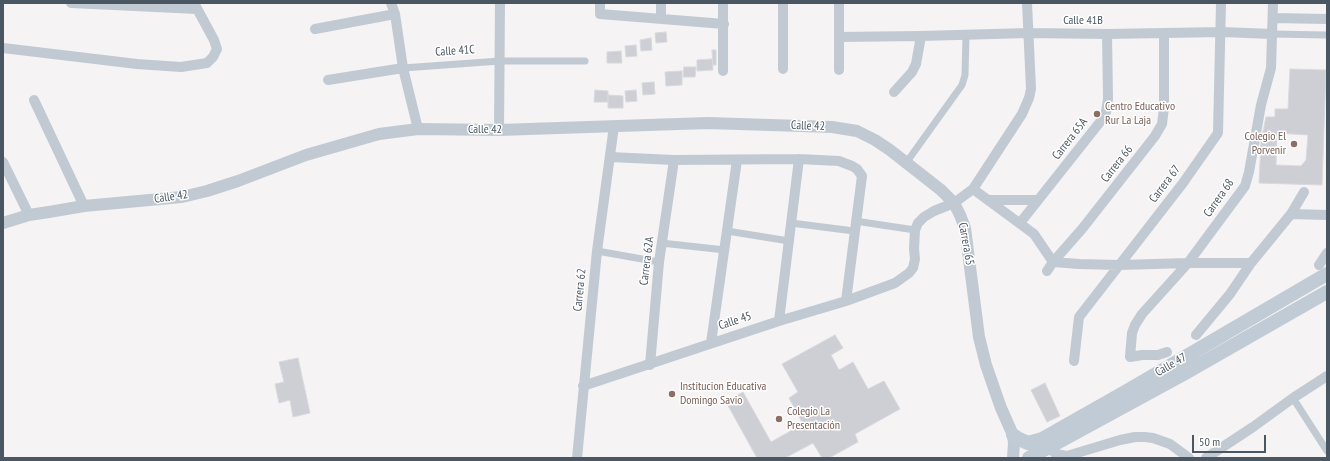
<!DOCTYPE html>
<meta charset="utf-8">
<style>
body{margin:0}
#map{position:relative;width:1330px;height:461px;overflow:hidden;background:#f5f3f3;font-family:"PT Sans Narrow",sans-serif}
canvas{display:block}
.frame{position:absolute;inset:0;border:4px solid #4a5661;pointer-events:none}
.scale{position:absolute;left:1192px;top:435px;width:74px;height:18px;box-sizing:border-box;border:2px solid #4a5661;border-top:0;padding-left:5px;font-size:12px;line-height:14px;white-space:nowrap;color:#4a5661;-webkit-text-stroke:3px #fff;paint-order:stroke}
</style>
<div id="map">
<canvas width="1330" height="461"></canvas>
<div class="frame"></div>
<div class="scale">50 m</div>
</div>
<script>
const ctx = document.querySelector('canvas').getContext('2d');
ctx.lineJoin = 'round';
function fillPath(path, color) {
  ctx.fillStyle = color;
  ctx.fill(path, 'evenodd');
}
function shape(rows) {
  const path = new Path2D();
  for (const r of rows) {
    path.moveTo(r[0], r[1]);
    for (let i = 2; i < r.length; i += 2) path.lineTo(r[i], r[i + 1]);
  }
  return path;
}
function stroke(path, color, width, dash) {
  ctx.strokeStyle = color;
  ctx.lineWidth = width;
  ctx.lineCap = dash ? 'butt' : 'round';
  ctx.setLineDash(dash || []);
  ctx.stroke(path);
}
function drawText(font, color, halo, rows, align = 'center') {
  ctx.font = font + ' "PT Sans Narrow",sans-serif';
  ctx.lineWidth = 3;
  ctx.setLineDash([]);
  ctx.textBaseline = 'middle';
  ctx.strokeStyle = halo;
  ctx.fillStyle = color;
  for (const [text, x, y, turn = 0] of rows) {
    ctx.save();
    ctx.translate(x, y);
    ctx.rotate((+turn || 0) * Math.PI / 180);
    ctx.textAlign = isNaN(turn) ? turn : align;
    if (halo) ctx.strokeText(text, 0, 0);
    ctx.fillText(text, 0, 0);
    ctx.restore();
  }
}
const building = shape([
 [666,32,667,42,656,43,655,33,666,32],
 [651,38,652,50,641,51,640,40,651,38],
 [636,45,637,56,626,57,625,46,636,45],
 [712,50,716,50,716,65,713,65,712,50],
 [621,51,622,63,607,63,607,52,621,51],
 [712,59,713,70,697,71,697,60,712,59],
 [684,67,696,67,695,77,683,77,684,67],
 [1290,69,1326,70,1322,185,1259,183,1261,142,1266,117,1275,117,1275,109,1288,109,1290,69],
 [1277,133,1308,135,1306,160,1301,166,1276,165,1277,133],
 [682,71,682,85,666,86,665,72,682,71],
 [654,82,655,94,643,95,642,83,654,82],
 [595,90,608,91,608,102,594,102,595,90],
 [636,90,637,101,626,102,625,91,636,90],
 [608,95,623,96,623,108,608,108,608,95],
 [835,335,843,348,831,355,839,370,853,362,868,389,884,381,900,409,855,434,858,442,829,458,822,458,813,443,785,458,757,458,726,402,743,392,771,442,803,424,789,398,798,392,782,364,835,335],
 [298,358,310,413,293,417,290,400,279,403,275,384,284,382,279,362,298,358],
 [1045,383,1060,416,1047,422,1031,390,1045,383]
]);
const pedestrian = shape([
 [1272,34,1327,35],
 [403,68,500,61,585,61],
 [906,163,962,85,965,75,966,35],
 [855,221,915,230],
 [791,223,854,231],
 [727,231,789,241],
 [661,243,725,250],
 [597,251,659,262],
 [1293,398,1327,451]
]);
const minor = shape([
 [71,3,197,9],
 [391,3,395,14,403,68,418,129],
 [600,3,600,14,724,24],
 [661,3,661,18],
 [723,3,723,71],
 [839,3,839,70],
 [1273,18,1327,19],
 [315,29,395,14],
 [839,37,921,36,1029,33,1107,34,1222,32,1272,34],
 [3,48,137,64,181,67,207,63,213,57,217,49,214,40,194,3],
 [783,69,783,3],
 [328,80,403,68],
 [894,92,912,72,916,64,921,36],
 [34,100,84,206],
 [499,130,500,3],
 [610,157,674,160,799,159,839,161,852,166,857,169,862,176,846,301],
 [3,162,29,215],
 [973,189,1034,234,1053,262,1079,264,1119,265,1188,263,1251,263],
 [988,200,1038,200],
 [1291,214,1327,215],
 [1020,223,1100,122,1106,112,1108,99,1107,34],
 [1319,265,1327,253],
 [1047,271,1053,262,1082,229,1155,136,1162,124,1164,108,1164,33],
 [779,321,799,159],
 [1196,335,1230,294,1251,263,1291,214,1304,192],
 [711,343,737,160],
 [1167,352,1158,355,1142,355,1130,357,1132,333,1135,325,1142,314,1188,263,1245,186,1249,172,1261,105,1271,68,1273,3],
 [1074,361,1079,317,1183,183,1218,133,1221,3],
 [650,365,659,262,674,160],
 [583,386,779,321,846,301,895,283,909,273,913,268,915,259,914,249,915,230,918,223,924,217,934,211,954,203,973,189,1022,114,1029,98,1031,89,1027,3],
 [1049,448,1056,454,1067,456,1120,440,1135,437,1145,437,1153,438,1170,444,1189,458],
 [577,458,597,251,614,126],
 [1206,458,1253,427,1293,398,1327,376]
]);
const tertiary = shape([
 [3,223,29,215,49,212,84,206,182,197,207,191,238,181,306,155,379,134,418,129,499,130,708,123,832,127,857,131,875,140,890,150,941,190,954,203,960,215,965,228,979,337,986,365,994,388,1001,408,1013,435,1014,443,1013,458]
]);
const secondary = shape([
 [1013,435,1019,439,1028,443,1042,439,1125,392,1327,274],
 [1029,458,1185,373,1327,292]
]);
const markers = [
 [1097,114,4,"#8d6e63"],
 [1294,144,4,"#8d6e63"],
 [672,394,4,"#8d6e63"],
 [779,419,4,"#8d6e63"]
];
const streetNames = [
 ["Calle 41B",1083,21],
 ["Calle 41C",455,51,-4],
 ["Calle 42",808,126,2],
 ["Calle 42",485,130],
 ["Carrera 65A",1070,139,-52],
 ["Carrera 66",1117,164,-52],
 ["Carrera 67",1165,184,-53],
 ["Calle 42",171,197,-8],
 ["Carrera 68",1219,198,-55],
 ["Carrera 65",966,244,80],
 ["Carrera 62A",647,261,-83],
 ["Carrera 62",580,290,-84],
 ["Calle 45",735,321,-18],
 ["Calle 47",1171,365,-30]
];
const educationNames = [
 ["Centro Educativo",1105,107],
 ["Rur La Laja",1105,121],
 ["Colegio El",1286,137,"right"],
 ["Porvenir",1286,151,"right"],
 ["Institucion Educativa",680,387],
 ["Domingo Savio",680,401],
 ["Colegio La",787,412],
 ["Presentación",787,426]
];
fillPath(building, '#cdcfd5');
stroke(building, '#d7d9de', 1);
stroke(pedestrian, '#c1cad2', 7);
stroke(minor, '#c1cad2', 10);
stroke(tertiary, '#c1cad2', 12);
stroke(secondary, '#c1cbd6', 14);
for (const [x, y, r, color] of markers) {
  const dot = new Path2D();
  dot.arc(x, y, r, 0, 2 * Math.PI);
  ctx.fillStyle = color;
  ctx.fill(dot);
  stroke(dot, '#fff', 1.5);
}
drawText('12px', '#4a5661', '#fff', streetNames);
drawText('12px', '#785e54', '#fff', educationNames, 'left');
</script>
